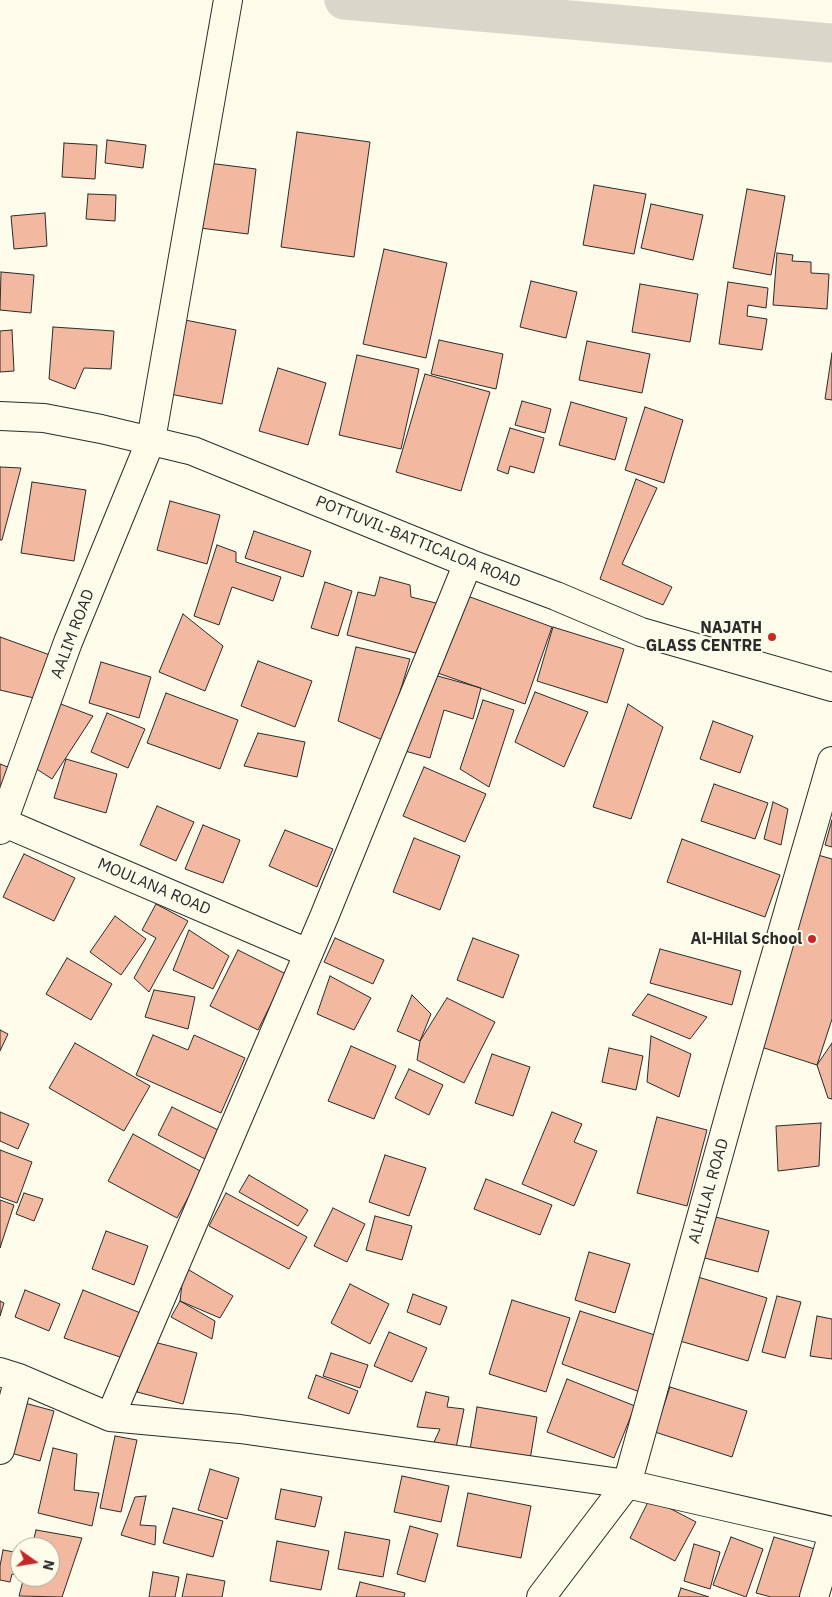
<!DOCTYPE html>
<style>
body{margin:0}
#map{position:relative;width:832px;height:1597px;overflow:hidden;background:#fdfbea;font-family:"IBM Plex Sans",sans-serif}
canvas{display:block}
.north{position:absolute;left:10px;top:1537px;width:50px;height:50px;box-sizing:border-box;background:#fdfbea;border:1px solid #a9a89e;border-radius:50%;rotate:103deg;font-size:14px;font-weight:700;line-height:20px;text-align:center;color:#2b2b2b}
.north::after{content:'';display:block;margin:auto;width:18px;height:22px;background:#c62828;clip-path:polygon(50% 0,100% 100%,50% 72%,0 100%)}
</style>
<div id="map">
<canvas width="832" height="1597"></canvas>
<div class="north">N</div>
</div>
<script>
const ctx = document.querySelector('canvas').getContext('2d');
ctx.lineJoin = 'round';
function shape(rows) {
  const path = new Path2D();
  for (const r of rows) {
    path.moveTo(r[0], r[1]);
    for (let i = 2; i < r.length; i += 2) path.lineTo(r[i], r[i + 1]);
  }
  return path;
}
function stroke(path, color, width, dash) {
  ctx.strokeStyle = color;
  ctx.lineWidth = width;
  ctx.lineCap = dash ? 'butt' : 'round';
  ctx.setLineDash(dash || []);
  ctx.stroke(path);
}
function fillPath(path, color) {
  ctx.fillStyle = color;
  ctx.fill(path, 'evenodd');
}
function drawText(font, color, halo, rows, align = 'center') {
  ctx.font = font + ' "IBM Plex Sans",sans-serif';
  ctx.lineWidth = 4;
  ctx.setLineDash([]);
  ctx.textBaseline = 'middle';
  ctx.strokeStyle = halo;
  ctx.fillStyle = color;
  for (const [text, x, y, turn = 0] of rows) {
    ctx.save();
    ctx.translate(x, y);
    ctx.rotate((+turn || 0) * Math.PI / 180);
    ctx.textAlign = isNaN(turn) ? turn : align;
    if (halo) ctx.strokeText(text, 0, 0);
    ctx.fillText(text, 0, 0);
    ctx.restore();
  }
}
const canal = shape([
 [344,0,832,43]
]);
const building = shape([
 [297,132,370,142,354,257,281,247,297,132],
 [107,140,146,145,143,168,105,163,107,140],
 [64,143,97,145,95,179,62,177,64,143],
 [208,163,256,169,248,234,200,228,208,163],
 [594,185,646,194,634,254,583,245,594,185],
 [747,189,785,196,771,275,733,268,747,189],
 [88,194,116,195,115,221,86,219,88,194],
 [651,204,703,215,693,260,641,248,651,204],
 [45,213,47,246,14,249,11,216,45,213],
 [384,249,447,263,426,358,363,344,384,249],
 [777,253,793,255,792,261,811,262,811,273,829,274,827,309,773,305,777,253],
 [1,272,34,275,31,313,0,310,1,272],
 [531,281,577,292,566,338,520,327,531,281],
 [728,282,768,288,766,308,748,305,747,316,767,319,762,350,719,344,728,282],
 [640,284,698,294,690,342,632,332,640,284],
 [185,320,236,330,222,404,170,394,185,320],
 [53,327,114,331,111,369,84,368,75,389,49,379,53,327],
 [12,330,14,371,0,372,0,331,12,330],
 [439,340,503,354,496,389,431,374,439,340],
 [587,341,650,354,642,393,579,380,587,341],
 [832,353,832,400,825,399,832,353],
 [357,355,419,369,401,449,339,435,357,355],
 [278,368,326,383,308,445,259,431,278,368],
 [425,374,490,392,461,491,396,472,425,374],
 [522,401,551,409,545,433,515,425,522,401],
 [571,402,627,418,615,460,559,445,571,402],
 [645,407,683,420,664,483,625,470,645,407],
 [510,428,544,438,534,473,510,466,508,474,497,470,510,428],
 [0,467,21,468,2,540,0,540,0,467],
 [636,479,657,488,622,564,672,587,663,605,600,579,636,479],
 [32,482,86,490,74,561,21,553,32,482],
 [170,501,220,515,207,564,157,550,170,501],
 [254,531,311,551,303,577,245,558,254,531],
 [217,545,236,552,236,562,281,577,273,601,232,587,219,625,194,616,217,545],
 [380,577,410,585,411,597,440,604,427,656,347,635,358,592,375,596,380,577],
 [325,582,352,591,338,636,311,628,325,582],
 [462,594,552,627,525,704,435,672,462,594],
 [183,614,223,646,205,691,159,672,183,614],
 [553,627,624,649,607,703,537,681,553,627],
 [0,637,50,655,34,698,0,690,0,637],
 [356,647,410,659,385,741,338,721,356,647],
 [258,661,312,681,295,727,241,706,258,661],
 [101,662,151,677,139,718,89,703,101,662],
 [427,673,481,688,473,719,444,710,430,758,405,751,427,673],
 [535,692,588,712,564,767,515,742,535,692],
 [166,693,238,720,220,769,147,743,166,693],
 [483,700,514,710,489,787,460,769,483,700],
 [58,703,93,716,52,779,35,768,58,703],
 [628,704,663,727,631,819,593,807,628,704],
 [107,713,145,729,128,768,91,752,107,713],
 [713,721,753,736,740,773,700,759,713,721],
 [258,733,305,742,297,777,244,766,258,733],
 [66,759,117,774,106,813,54,798,66,759],
 [0,764,13,769,0,799,0,764],
 [424,767,486,794,465,842,403,816,424,767],
 [714,784,768,803,755,839,701,821,714,784],
 [773,802,788,809,781,845,764,839,773,802],
 [157,806,194,822,176,861,140,845,157,806],
 [832,820,832,847,825,845,832,820],
 [203,825,240,840,223,883,185,869,203,825],
 [285,830,333,849,317,887,269,866,285,830],
 [414,838,460,856,440,910,393,892,414,838],
 [682,839,780,875,765,917,667,882,682,839],
 [24,854,75,878,54,921,3,897,24,854],
 [818,855,832,859,832,1019,817,1065,758,1046,818,855],
 [156,904,188,921,149,992,134,978,156,938,142,930,156,904],
 [115,916,146,939,121,975,90,952,115,916],
 [189,930,229,956,213,989,173,970,189,930],
 [335,938,384,960,373,984,324,962,335,938],
 [473,938,519,955,503,998,457,980,473,938],
 [660,949,741,971,732,1005,650,983,660,949],
 [238,950,286,974,258,1030,210,1006,238,950],
 [67,958,112,984,91,1020,46,994,67,958],
 [330,976,371,998,354,1030,317,1014,330,976],
 [154,990,195,997,188,1029,145,1017,154,990],
 [648,994,707,1017,690,1039,632,1015,648,994],
 [412,995,431,1014,420,1041,397,1031,412,995],
 [447,998,495,1022,464,1083,417,1060,420,1041,447,998],
 [0,1030,8,1034,0,1051,0,1030],
 [153,1035,188,1050,194,1035,245,1058,221,1113,136,1075,153,1035],
 [651,1036,691,1054,679,1097,647,1082,651,1036],
 [75,1043,150,1086,124,1131,49,1088,75,1043],
 [832,1043,832,1099,828,1098,817,1065,832,1043],
 [351,1046,396,1066,374,1119,328,1101,351,1046],
 [609,1048,643,1056,636,1090,602,1082,609,1048],
 [492,1054,530,1067,513,1116,475,1103,492,1054],
 [409,1069,443,1085,429,1115,395,1098,409,1069],
 [172,1107,220,1131,205,1159,158,1135,172,1107],
 [0,1112,29,1124,18,1149,0,1141,0,1112],
 [552,1112,582,1124,574,1142,597,1151,574,1206,522,1184,552,1112],
 [657,1117,707,1130,687,1206,637,1193,657,1117],
 [821,1123,819,1166,778,1171,776,1126,821,1123],
 [133,1134,202,1172,177,1218,108,1181,133,1134],
 [0,1150,32,1162,17,1203,0,1197,0,1150],
 [385,1155,426,1168,409,1216,369,1202,385,1155],
 [249,1175,308,1210,298,1226,239,1192,249,1175],
 [486,1179,552,1205,540,1235,474,1209,486,1179],
 [24,1193,43,1199,34,1221,16,1214,24,1193],
 [226,1193,307,1237,289,1269,209,1226,226,1193],
 [0,1200,14,1205,0,1248,0,1200],
 [333,1208,365,1224,347,1262,314,1246,333,1208],
 [375,1216,412,1226,402,1260,366,1250,375,1216],
 [712,1216,769,1231,758,1272,701,1257,712,1216],
 [106,1231,148,1246,134,1285,92,1269,106,1231],
 [589,1252,630,1264,615,1313,575,1300,589,1252],
 [184,1267,233,1296,220,1318,180,1301,184,1267],
 [698,1277,767,1298,748,1361,680,1341,698,1277],
 [350,1284,389,1304,370,1344,331,1323,350,1284],
 [25,1290,60,1304,49,1331,15,1317,25,1290],
 [83,1290,143,1314,123,1358,64,1338,83,1290],
 [413,1294,447,1307,440,1325,407,1312,413,1294],
 [777,1296,801,1302,785,1358,762,1352,777,1296],
 [512,1300,570,1318,546,1392,489,1374,512,1300],
 [0,1301,4,1303,0,1316,0,1301],
 [180,1301,215,1321,212,1339,171,1317,180,1301],
 [580,1311,658,1336,640,1392,562,1364,580,1311],
 [817,1316,832,1319,832,1359,810,1356,817,1316],
 [389,1332,427,1348,412,1382,374,1366,389,1332],
 [150,1341,197,1353,183,1404,137,1392,150,1341],
 [331,1353,368,1365,360,1388,323,1376,331,1353],
 [316,1375,358,1391,349,1414,308,1398,316,1375],
 [567,1379,635,1406,614,1458,547,1432,567,1379],
 [670,1387,747,1411,732,1457,655,1432,670,1387],
 [426,1392,449,1397,447,1407,464,1409,456,1448,434,1442,440,1429,417,1427,426,1392],
 [21,1402,54,1411,40,1461,7,1452,21,1402],
 [477,1407,537,1417,529,1466,469,1456,477,1407],
 [115,1436,137,1440,121,1512,100,1508,115,1436],
 [53,1448,77,1454,74,1490,99,1493,92,1526,38,1513,53,1448],
 [210,1469,239,1478,227,1519,198,1510,210,1469],
 [402,1476,449,1486,441,1522,394,1512,402,1476],
 [281,1489,322,1497,315,1527,275,1519,281,1489],
 [468,1493,531,1506,521,1558,457,1546,468,1493],
 [146,1496,140,1525,156,1526,155,1545,121,1535,135,1497,146,1496],
 [650,1498,696,1522,675,1561,630,1538,650,1498],
 [173,1508,223,1521,213,1557,163,1543,173,1508],
 [410,1526,438,1534,425,1582,397,1574,410,1526],
 [36,1530,82,1538,62,1597,19,1596,24,1577,50,1577,50,1547,32,1547,36,1530],
 [345,1532,390,1540,383,1577,338,1569,345,1532],
 [731,1537,763,1549,746,1597,713,1585,731,1537],
 [774,1537,815,1549,800,1597,771,1597,756,1593,774,1537],
 [277,1541,329,1551,321,1590,270,1581,277,1541],
 [694,1544,720,1552,710,1589,684,1581,694,1544],
 [3,1550,20,1553,20,1576,12,1574,10,1582,0,1580,0,1566,3,1550],
 [153,1572,179,1577,175,1597,149,1597,153,1572],
 [187,1574,225,1581,222,1597,182,1597,187,1574],
 [360,1582,405,1593,404,1597,356,1597,360,1582],
 [681,1588,709,1597,678,1597,681,1588]
]);
const minor = shape([
 [0,821,308,953],
 [0,830,68,642,151,440,228,0],
 [0,1372,19,1378,110,1417,240,1429,627,1484,832,1531],
 [110,1417,324,917,468,563],
 [0,1450,19,1378],
 [541,1597,627,1484,736,1092,832,761],
 [814,1597,832,1537]
]);
const highway = shape([
 [0,416,44,418,101,429,193,451,468,563,556,596,641,632,832,687]
]);
const markers = [
 [772,637,5,"#c62828"],
 [812,939,5,"#c62828"]
];
const streetNames = [
 ["POTTUVIL-BATTICALOA ROAD",418,542,22],
 ["AALIM ROAD",73,634,-69],
 ["MOULANA ROAD",154,887,23],
 ["ALHILAL ROAD",709,1191,-74]
];
const poiNames = [
 ["NAJATH",762,628],
 ["GLASS CENTRE",762,646],
 ["Al-Hilal School",802,939]
];
stroke(canal, '#d8d7c9', 39);
fillPath(building, '#f2b8a0');
stroke(building, '#2b2b2b', 1);
stroke(minor, '#2b2b2b', 30);
stroke(highway, '#2b2b2b', 30);
stroke(minor, '#fdfbea', 28);
stroke(highway, '#fdfbea', 28);
for (const [x, y, r, color] of markers) {
  const dot = new Path2D();
  dot.arc(x, y, r, 0, 2 * Math.PI);
  ctx.fillStyle = color;
  ctx.fill(dot);
  stroke(dot, '#fdfbea', 2);
}
drawText('16px', '#2b2b2b', '#fdfbea', streetNames);
drawText('bold 16px', '#2b2b2b', '#fdfbea', poiNames, 'right');
</script>
